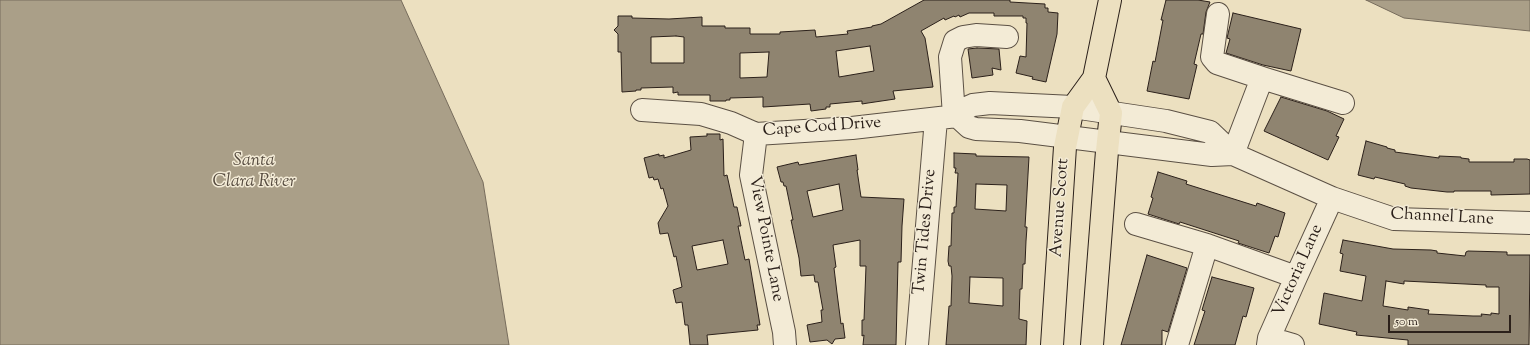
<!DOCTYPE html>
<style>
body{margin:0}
#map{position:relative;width:1530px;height:345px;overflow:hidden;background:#ece0c0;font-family:"Sorts Mill Goudy",serif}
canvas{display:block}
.scale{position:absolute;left:1388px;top:315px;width:123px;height:18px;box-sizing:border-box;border:2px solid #2b201a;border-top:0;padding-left:5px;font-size:12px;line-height:14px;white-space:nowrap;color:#2b201a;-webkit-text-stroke:3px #f3ebd6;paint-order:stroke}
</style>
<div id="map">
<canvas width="1530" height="345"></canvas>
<div class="scale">50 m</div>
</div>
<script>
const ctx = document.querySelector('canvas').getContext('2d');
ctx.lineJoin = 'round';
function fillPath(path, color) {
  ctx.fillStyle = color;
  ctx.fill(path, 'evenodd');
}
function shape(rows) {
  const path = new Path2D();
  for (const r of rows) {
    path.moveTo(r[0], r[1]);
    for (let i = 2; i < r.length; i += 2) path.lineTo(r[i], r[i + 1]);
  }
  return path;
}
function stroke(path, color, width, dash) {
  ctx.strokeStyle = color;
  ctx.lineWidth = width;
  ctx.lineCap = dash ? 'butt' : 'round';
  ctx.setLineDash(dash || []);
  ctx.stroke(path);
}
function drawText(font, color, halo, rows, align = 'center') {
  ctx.font = font + ' "Sorts Mill Goudy",serif';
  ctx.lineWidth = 3;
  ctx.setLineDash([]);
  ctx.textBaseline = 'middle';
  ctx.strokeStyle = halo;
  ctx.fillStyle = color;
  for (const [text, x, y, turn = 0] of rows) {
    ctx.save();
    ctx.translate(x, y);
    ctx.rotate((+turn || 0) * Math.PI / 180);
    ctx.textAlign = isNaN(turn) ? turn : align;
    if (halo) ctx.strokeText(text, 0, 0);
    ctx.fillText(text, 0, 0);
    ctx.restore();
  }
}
const water = shape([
 [0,0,401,0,483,182,509,345,0,345,0,0],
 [1366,0,1530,0,1530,31,1404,18,1366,0]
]);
const building = shape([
 [924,0,1010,0,1010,2,1045,4,1045,8,1048,8,1048,12,1058,13,1057,34,1046,82,1032,79,1033,77,1016,73,1020,56,1026,57,1027,23,1026,23,1026,18,1023,18,1023,16,994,16,994,13,969,13,960,17,959,15,955,17,954,16,945,20,944,18,921,31,925,38,933,87,893,91,895,99,868,103,862,104,862,101,830,104,830,107,826,107,826,109,811,111,810,104,763,107,763,97,730,98,730,100,726,100,726,101,710,101,710,95,678,95,678,92,673,93,673,87,641,88,641,90,636,90,636,91,622,92,621,52,618,52,618,34,614,30,618,26,618,16,632,16,632,18,669,19,702,17,702,26,725,26,725,28,750,28,750,34,780,34,780,32,815,30,816,37,848,34,847,31,872,27,872,26,881,24,924,0],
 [676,36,684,37,684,63,651,63,651,37,676,36],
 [870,46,874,71,839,77,836,51,870,46],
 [769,52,767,77,740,78,740,53,769,52],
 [1166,0,1198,0,1210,2,1206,12,1203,34,1201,34,1194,64,1197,65,1189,99,1147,91,1153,61,1155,62,1163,20,1161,20,1166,0],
 [1233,13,1301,29,1291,71,1263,65,1226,53,1230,39,1227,38,1233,13],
 [977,48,999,49,1001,70,992,68,993,75,972,78,968,49,977,48],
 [1281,97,1327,111,1344,119,1336,136,1339,137,1328,160,1264,131,1281,97],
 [707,134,720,134,720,140,723,139,724,176,727,175,734,207,737,207,741,226,738,226,745,260,749,259,760,325,757,325,758,330,707,335,708,345,690,345,688,325,685,325,682,302,676,303,673,290,682,287,676,256,674,257,668,233,660,234,658,223,668,206,663,188,661,189,658,179,654,180,653,177,649,178,644,158,659,154,659,156,664,155,664,158,691,150,690,137,707,136,707,134],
 [723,240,728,264,697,270,692,246,723,240],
 [1366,141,1387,147,1387,148,1395,150,1395,152,1439,158,1439,156,1461,157,1461,158,1469,159,1469,162,1514,162,1514,159,1527,159,1530,160,1530,194,1491,195,1491,191,1454,191,1454,192,1447,192,1411,188,1405,186,1405,184,1375,177,1374,179,1358,175,1366,141],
 [954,153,976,154,976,156,1029,157,1025,227,1027,227,1026,241,1025,264,1023,264,1022,289,1020,289,1019,319,1027,321,1026,345,946,345,949,306,951,306,952,276,951,266,949,266,948,261,949,246,951,246,952,213,954,213,954,207,956,207,958,173,955,173,956,168,954,168,954,153],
 [976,184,1007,185,1006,211,975,209,976,184],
 [970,277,1003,278,1003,306,969,303,970,277],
 [856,155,858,170,857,170,861,197,904,199,902,226,901,262,898,262,896,345,863,345,864,335,862,336,862,320,864,320,866,266,860,266,860,240,833,245,836,267,834,268,837,293,841,324,843,323,845,338,835,339,832,344,827,340,810,342,807,325,822,322,821,310,823,310,818,282,815,282,814,275,801,276,799,258,791,220,793,220,786,186,784,186,783,182,781,182,777,167,798,162,799,165,856,155],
 [839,184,843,210,813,217,807,191,839,184],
 [1158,172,1187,181,1186,184,1256,206,1257,203,1285,213,1278,237,1275,236,1269,253,1238,243,1239,241,1180,222,1179,224,1148,214,1153,198,1151,197,1158,172],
 [1343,240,1393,249,1431,250,1437,251,1437,253,1465,256,1466,252,1468,251,1507,252,1507,255,1530,255,1529,345,1408,345,1408,340,1356,335,1357,332,1319,324,1324,293,1362,301,1366,276,1340,271,1343,254,1340,253,1343,240],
 [1386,281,1404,284,1404,281,1486,285,1486,287,1499,287,1499,314,1491,313,1491,315,1481,314,1482,316,1473,316,1428,314,1429,310,1408,307,1408,310,1383,306,1386,281],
 [1147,255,1187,268,1168,332,1162,330,1162,345,1121,345,1147,255],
 [1212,277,1254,288,1246,317,1243,316,1235,345,1194,345,1205,311,1202,310,1212,277]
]);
const minor = shape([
 [1218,14,1212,57,1217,63,1262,78],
 [642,110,701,114,731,123,756,134,852,128,957,116],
 [954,116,950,57,955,41,963,37,976,35,1007,37],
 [756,134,751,175,784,332,785,345],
 [1233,154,1212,155,1020,131,976,129,969,127,957,116,964,109,973,105,990,103,1073,107,1166,121,1210,132,1233,154,1332,198,1394,219,1530,223],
 [1233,154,1262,78,1343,103],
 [1136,224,1207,245,1177,345],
 [1207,245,1296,277],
 [1269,338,1293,345],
 [917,345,936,119],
 [1268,345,1269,338,1296,277,1332,198]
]);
const major = shape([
 [1052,345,1065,147,1073,107,1094,78,1110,0],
 [1092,345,1107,151,1111,113,1094,78]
]);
const streetNames = [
 ["Cape Cod Drive",822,128,-4],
 ["Avenue Scott",1061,208,-86],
 ["Channel Lane",1442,218,3],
 ["Twin Tides Drive",926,232,-85],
 ["View Pointe Lane",765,239,79],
 ["Victoria Lane",1299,271,-66]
];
const waterNames = [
 ["Santa",254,162],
 ["Clara River",254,183]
];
fillPath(water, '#aa9f88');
stroke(water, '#776c5c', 1);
fillPath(building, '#8f8470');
stroke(building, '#2b201a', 1);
stroke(minor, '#5b5044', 24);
stroke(major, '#2b201a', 24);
stroke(minor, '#f3ebd6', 22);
stroke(major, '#ece0c0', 22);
drawText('17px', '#2b201a', '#f3ebd6', streetNames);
drawText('italic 18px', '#574c40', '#f3ebd6', waterNames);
</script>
